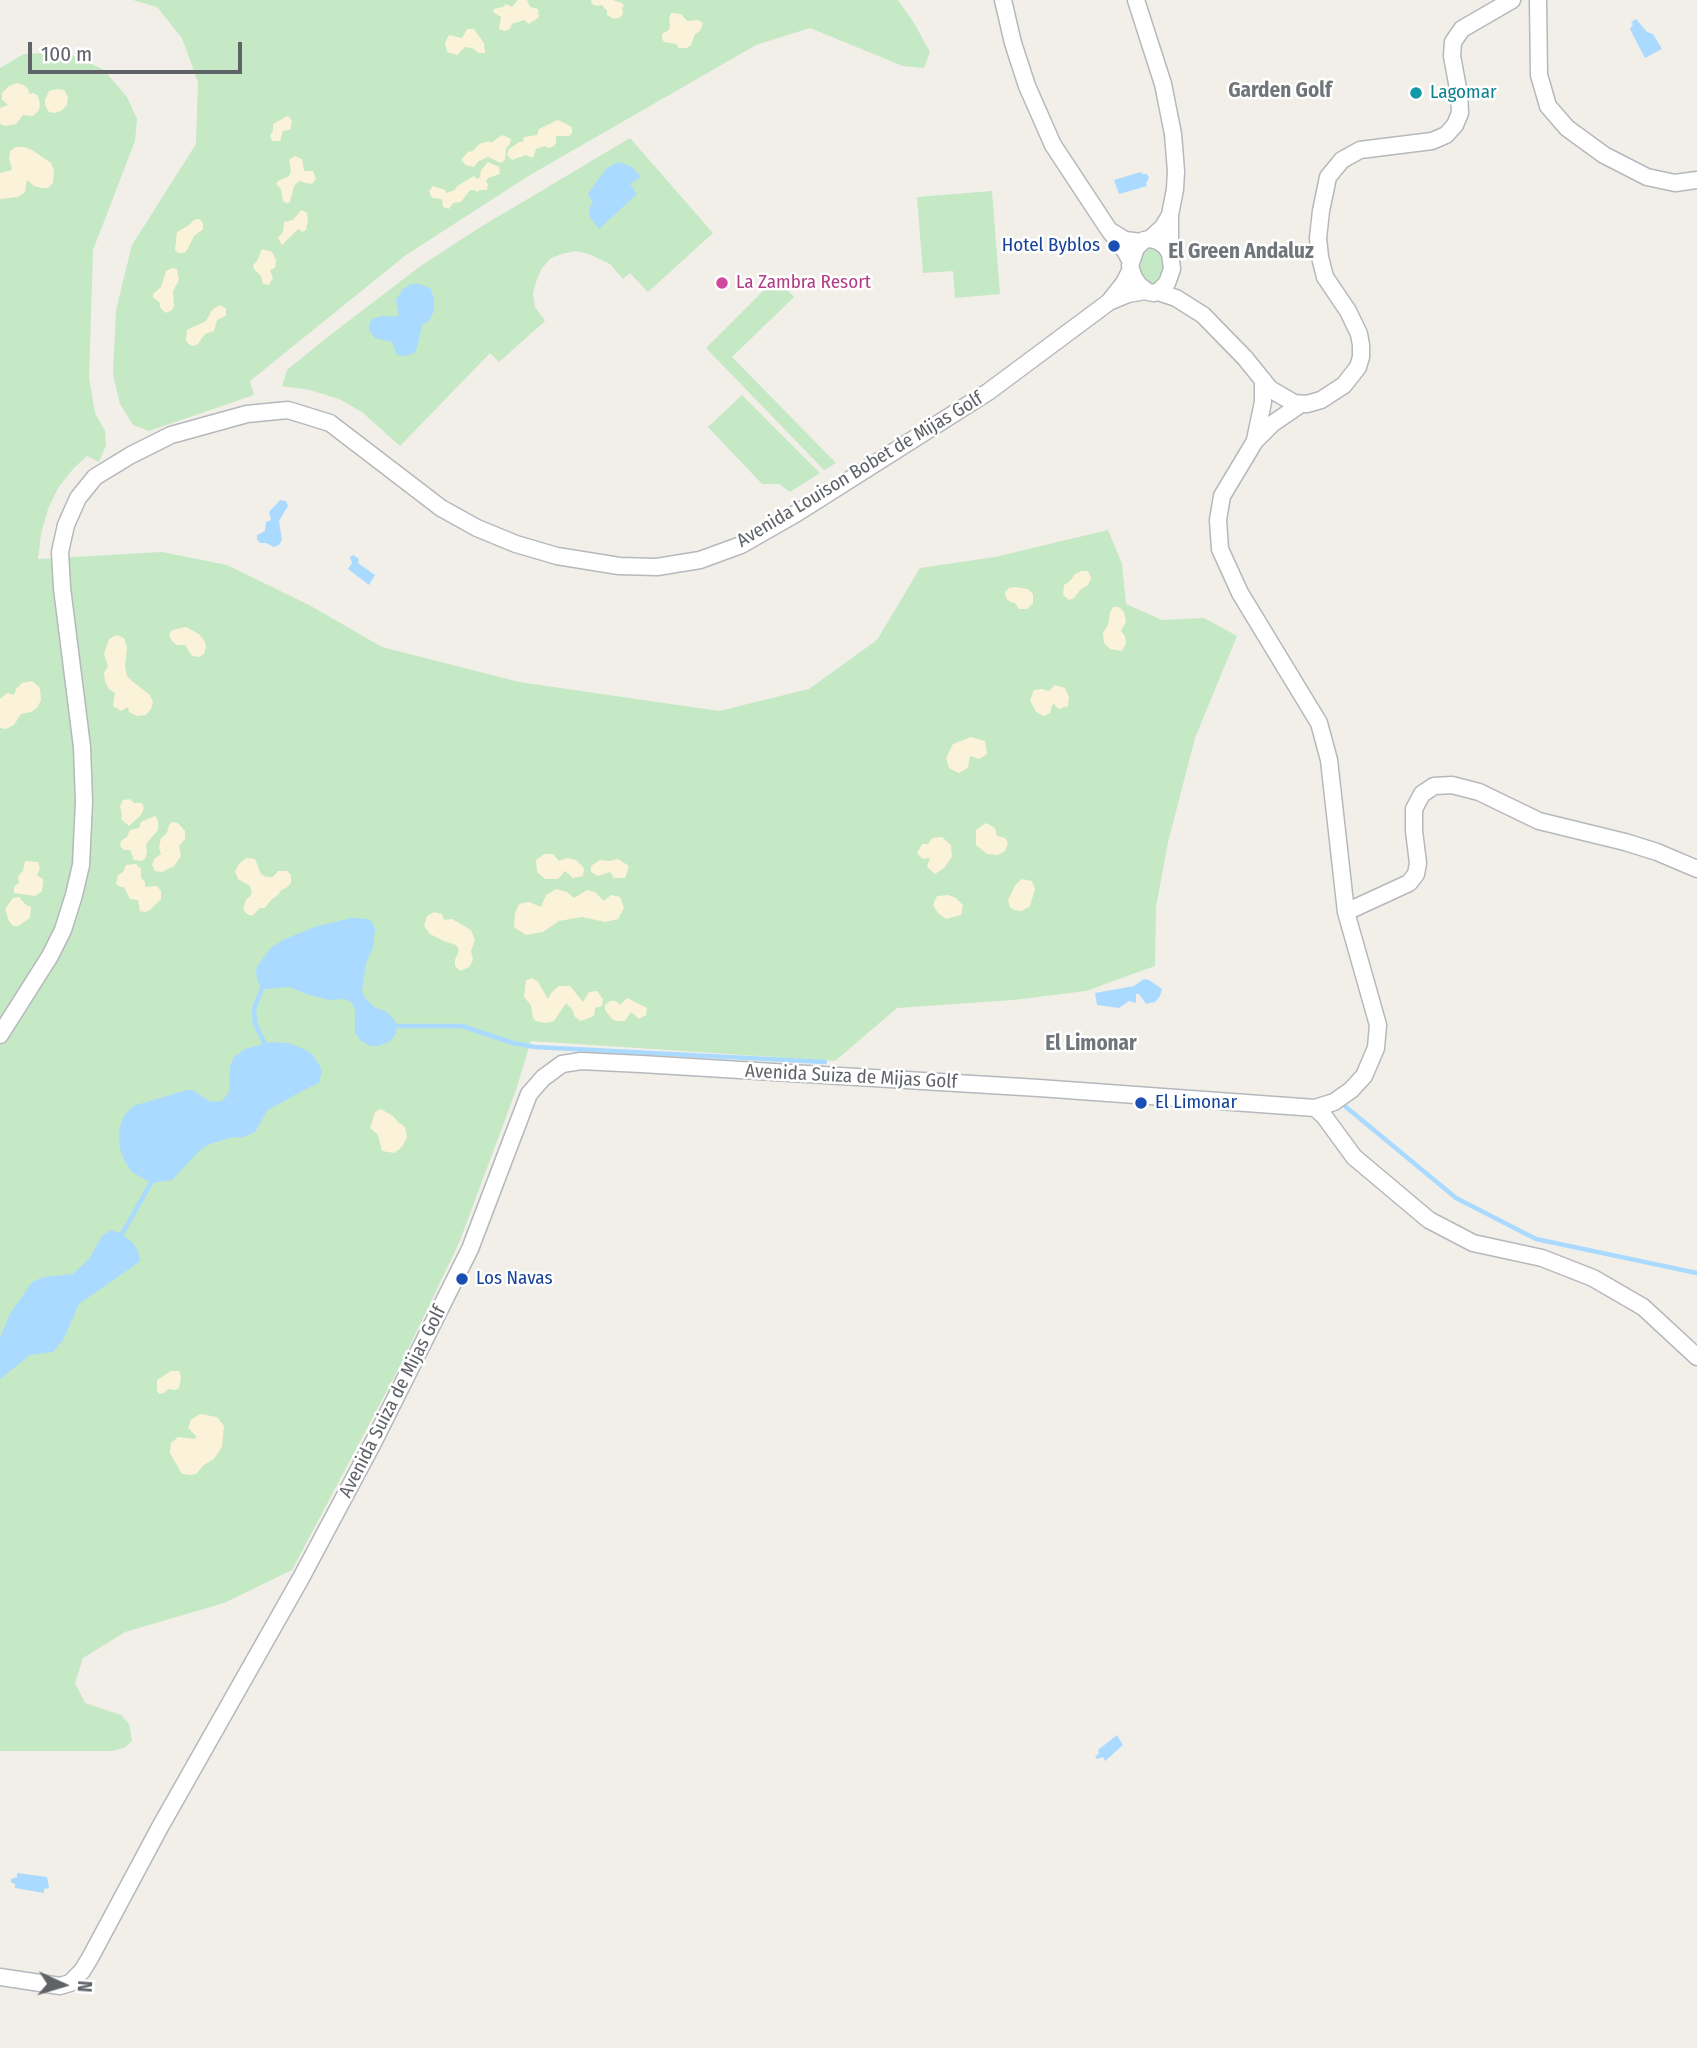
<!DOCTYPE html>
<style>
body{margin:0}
#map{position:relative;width:1697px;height:2048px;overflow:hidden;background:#f1efe8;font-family:"Fira Sans Condensed",sans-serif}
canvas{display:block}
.north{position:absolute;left:28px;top:1950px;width:70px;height:70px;-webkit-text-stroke:5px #fff;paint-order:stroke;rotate:94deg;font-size:19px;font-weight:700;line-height:28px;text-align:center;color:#5f6368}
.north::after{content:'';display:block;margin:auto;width:24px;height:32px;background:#5f6368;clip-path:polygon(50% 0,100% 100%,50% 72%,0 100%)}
.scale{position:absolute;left:28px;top:42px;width:214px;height:32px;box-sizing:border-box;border:4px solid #5f6368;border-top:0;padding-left:9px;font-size:21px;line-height:24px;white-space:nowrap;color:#5f6368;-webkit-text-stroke:5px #fff;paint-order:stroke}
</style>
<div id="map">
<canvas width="1697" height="2048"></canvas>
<div class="north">N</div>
<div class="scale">100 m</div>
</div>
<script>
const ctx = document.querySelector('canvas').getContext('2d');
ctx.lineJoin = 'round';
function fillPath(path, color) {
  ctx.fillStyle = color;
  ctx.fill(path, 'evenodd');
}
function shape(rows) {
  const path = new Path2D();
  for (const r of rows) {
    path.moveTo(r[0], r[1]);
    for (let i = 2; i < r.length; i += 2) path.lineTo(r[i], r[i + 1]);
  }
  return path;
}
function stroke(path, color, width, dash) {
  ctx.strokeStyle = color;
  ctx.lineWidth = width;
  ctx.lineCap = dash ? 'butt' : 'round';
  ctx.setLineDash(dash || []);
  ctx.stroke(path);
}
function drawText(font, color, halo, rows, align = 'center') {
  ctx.font = font + ' "Fira Sans Condensed",sans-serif';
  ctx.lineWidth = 5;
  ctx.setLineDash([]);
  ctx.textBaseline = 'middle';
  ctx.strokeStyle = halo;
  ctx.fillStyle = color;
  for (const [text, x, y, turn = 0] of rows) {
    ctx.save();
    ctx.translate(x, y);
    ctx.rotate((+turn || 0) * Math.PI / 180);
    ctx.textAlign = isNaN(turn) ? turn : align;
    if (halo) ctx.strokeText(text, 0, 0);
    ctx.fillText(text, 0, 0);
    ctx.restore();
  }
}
const green = shape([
 [133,0,898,0,914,23,930,52,924,68,903,66,810,28,756,45,530,175,406,255,250,381,254,395,149,431,133,425,120,404,113,374,116,310,132,245,196,144,198,82,182,38,157,7],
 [66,52,104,70,127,97,137,119,135,141,93,250,89,377,95,413,105,431,106,445,99,462,87,456,73,469,58,488,48,509,41,534,38,559,162,552,227,565,309,605,382,647,519,682,719,711,809,689,877,640,920,568,995,557,1108,530,1122,564,1126,604,1162,620,1204,618,1237,636,1195,738,1168,842,1156,907,1155,966,1086,991,1013,1000,897,1008,835,1061,531,1041,515,1093,459,1243,401,1364,292,1570,224,1603,125,1632,83,1658,75,1683,85,1703,121,1715,129,1724,132,1741,124,1748,112,1751,0,1751,0,68,24,54],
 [630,138,713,233,648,292,630,273,623,279,610,264,589,254,575,251,562,254,551,258,542,268,537,279,533,293,535,307,545,321,499,362,490,353,400,446,362,412,339,399,310,390,282,386,287,370,325,339,422,265,479,228],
 [992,191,1000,294,955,298,953,271,923,273,917,197],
 [1147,247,1155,248,1160,252,1163,262,1163,276,1160,282,1154,284,1144,283,1137,263,1138,257],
 [776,278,794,297,732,357,836,463,824,470,706,348],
 [742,395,820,473,790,492,779,484,762,484,708,427]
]);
const sand = shape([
 [518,0,527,0,530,7,538,9,539,17,529,24,524,20,512,24,510,29,505,31,499,29,501,17,493,12,494,9,503,7,506,4,512,7],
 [591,0,613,0,622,3,624,6,622,8,623,12,621,17,614,19,607,15,607,11,602,5,597,6,592,4],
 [671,13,681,14,687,21,698,20,703,23,700,31,695,34,691,45,687,48,679,48,676,44,664,42,662,39,662,34,669,30,670,26,669,18],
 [467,29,474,29,484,43,485,53,479,53,472,48,465,47,457,55,447,52,445,43,449,35,462,38],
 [17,83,24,85,28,89,29,94,34,93,38,96,40,104,39,110,33,116,23,115,16,124,5,126,0,124,0,108,8,105,2,100,2,93,9,86],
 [57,89,64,90,68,97,67,105,61,111,54,113,49,112,45,105,45,100,49,91],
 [287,116,290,118,292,122,290,130,283,131,280,141,272,141,270,136,273,130,273,124],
 [558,120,572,127,572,133,569,136,556,136,556,143,554,146,549,148,545,146,536,149,533,158,526,155,512,160,507,155,509,149,519,142,523,142,524,137,537,135,539,129],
 [502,135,511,139,510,144,506,148,505,160,501,163,488,157,479,161,474,167,466,165,461,160,468,152,473,151,479,144,489,141,491,143],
 [16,147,24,147,32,150,51,163,54,170,53,183,48,188,42,188,34,186,27,180,25,192,18,197,0,199,0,173,12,170,9,158,10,151],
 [295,156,302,159,304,171,313,171,316,179,313,183,310,184,299,181,294,186,290,202,286,203,283,201,281,189,276,184,278,181,289,176,291,171,289,160],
 [488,162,499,167,500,174,488,178,486,182,488,184,487,190,480,190,477,192,474,190,470,190,461,202,453,203,449,209,443,207,442,199,432,198,429,191,433,186,445,190,446,193,455,190,457,186,474,176,477,179,480,177,481,170],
 [301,210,307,213,308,219,306,230,302,232,299,229,297,230,282,245,278,238,283,232,284,222,293,220],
 [198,219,201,220,203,224,203,229,194,236,187,250,184,253,178,253,175,250,177,232,189,225,194,220],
 [262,249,272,252,276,260,275,268,270,270,273,278,269,285,263,284,261,276,254,269,253,265,257,261],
 [172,268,177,269,179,280,173,291,174,306,172,310,165,313,160,307,160,303,153,297,153,294,161,287,166,271],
 [220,305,226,309,226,316,217,320,214,331,205,334,198,344,194,346,190,345,186,341,187,330,206,321,212,310],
 [1081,571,1088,571,1091,578,1088,585,1080,590,1074,598,1069,600,1063,595,1064,585,1070,581,1075,574],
 [1015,587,1028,589,1033,594,1033,603,1027,609,1019,609,1015,603,1010,602,1006,598,1005,592,1009,588],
 [1113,607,1119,607,1124,612,1126,622,1121,631,1125,636,1126,643,1122,651,1110,649,1104,643,1103,633,1108,625,1110,613],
 [186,627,199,634,205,642,206,647,204,654,199,657,192,656,185,645,177,645,172,641,169,635,172,630],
 [117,635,124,638,127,648,125,667,127,676,132,681,150,695,153,702,151,709,146,715,137,716,129,712,128,707,121,711,113,706,115,693,109,689,105,682,104,673,108,666,104,654,109,639],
 [32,681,40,688,41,700,37,708,31,712,21,714,14,725,6,729,0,728,0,699,7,693,14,695,16,689,22,683],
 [1055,685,1065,688,1069,697,1068,706,1059,709,1053,703,1050,713,1044,716,1036,712,1030,700,1034,690,1042,689,1049,691],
 [971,737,985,741,987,754,979,759,970,756,968,768,959,773,949,768,946,758,953,744],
 [130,799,134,803,142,803,144,808,141,815,129,826,121,819,122,814,120,806,123,800],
 [155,816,158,821,158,830,146,844,147,852,145,859,141,861,134,860,130,850,124,850,120,846,121,841,127,837,130,830,139,828,141,822],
 [172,822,178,823,185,831,185,839,179,846,181,856,174,866,162,872,155,871,152,865,154,859,161,854,159,848,161,838,167,833,169,825],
 [986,823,995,828,997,836,1005,838,1008,843,1005,851,998,855,987,854,976,845,976,830],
 [942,837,951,845,952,857,944,868,935,874,927,867,930,858,923,859,917,853,922,844,928,844,932,838],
 [544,854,553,854,559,861,567,858,576,860,584,868,583,876,573,878,565,871,558,879,545,879,537,872,536,860],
 [246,858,255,859,261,874,266,877,273,877,278,871,287,871,291,875,291,883,286,888,281,890,279,894,271,900,265,908,260,908,252,916,247,914,243,909,246,900,252,894,250,886,238,879,235,871,239,864],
 [618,859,629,866,625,878,614,878,610,872,598,876,591,872,591,866,600,860,609,861],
 [25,861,38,862,40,869,37,875,43,879,43,883,42,891,35,896,14,893,14,887,19,882,18,876,23,871],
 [136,864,141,869,141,878,145,882,145,887,157,886,161,891,161,899,150,910,145,912,140,911,138,900,130,899,124,887,121,887,116,884,118,875,123,872,126,865],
 [1022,879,1032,881,1035,889,1030,906,1022,911,1014,910,1010,907,1008,900,1016,884],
 [556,889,567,892,574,898,587,890,595,892,604,901,611,895,620,897,624,908,618,919,605,922,582,917,559,921,543,932,526,935,514,927,515,913,519,904,529,902,541,907,546,895],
 [948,895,956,898,963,905,961,915,946,919,938,913,933,905,937,896],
 [19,897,26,905,31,907,30,918,18,926,13,926,9,921,5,909,13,898],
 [434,912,442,914,444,920,452,919,471,930,475,940,471,951,473,960,469,967,460,971,455,966,455,960,459,950,456,945,444,941,430,934,424,926,427,916],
 [532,978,538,982,548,999,551,993,559,986,570,986,583,1002,589,992,597,991,603,999,602,1006,595,1008,594,1016,581,1021,575,1017,572,1009,566,1003,554,1021,546,1023,536,1021,533,1018,531,1005,524,997,526,980],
 [627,998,647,1008,646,1015,639,1019,631,1012,625,1021,616,1021,612,1019,605,1010,605,1005,610,1001,616,1001,620,1005],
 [381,1109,393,1116,398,1122,405,1127,407,1137,402,1147,394,1153,382,1151,378,1135,370,1128,375,1112],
 [171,1371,179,1371,181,1377,179,1388,175,1390,168,1389,164,1393,159,1394,157,1390,157,1380],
 [200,1414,217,1417,224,1426,222,1447,214,1459,204,1465,196,1474,190,1475,182,1474,170,1453,171,1443,178,1437,195,1439,196,1436,188,1428,191,1420]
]);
const water = shape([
 [1636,19,1647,32,1653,34,1662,49,1645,58,1630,29,1633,24,1631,22],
 [618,162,631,166,641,177,630,184,637,194,599,229,589,216,590,206,593,203,588,194,606,169],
 [1141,172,1142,174,1147,174,1149,178,1146,183,1147,186,1119,194,1114,180],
 [411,284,420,284,431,289,434,300,434,311,428,322,422,325,417,348,413,354,403,356,397,355,392,342,375,338,370,332,369,323,374,318,383,316,396,317,399,315,396,300,402,290],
 [280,500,286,501,288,506,279,521,282,540,279,545,274,547,266,543,260,543,257,539,257,535,265,531,266,522,271,520,269,512],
 [353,555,359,559,358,563,375,575,369,585,348,569,352,563,350,557],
 [351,918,368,919,372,922,375,929,373,947,366,964,362,991,365,998,374,1007,387,1012,395,1021,397,1026,396,1034,389,1042,378,1046,370,1046,361,1041,355,1033,355,1010,352,1003,345,999,330,1000,309,995,289,987,265,989,260,986,257,979,256,971,258,965,271,948,283,940,314,927],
 [1144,979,1149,980,1162,989,1160,996,1155,1002,1146,1004,1139,994,1136,994,1136,1003,1129,1001,1119,1008,1097,1005,1095,993,1134,986],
 [270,1042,288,1043,306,1050,313,1055,322,1070,319,1083,302,1091,268,1110,255,1132,244,1137,230,1138,210,1144,201,1149,172,1180,151,1183,132,1172,125,1162,120,1149,119,1131,123,1117,133,1106,187,1090,192,1090,211,1102,222,1101,229,1092,230,1066,234,1057,245,1049],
 [111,1230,122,1234,133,1243,138,1251,140,1261,132,1267,79,1304,63,1340,53,1352,30,1355,0,1379,0,1338,10,1314,32,1282,44,1277,73,1274,89,1259,102,1236],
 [1117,1735,1123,1745,1105,1761,1103,1757,1097,1759,1095,1757,1099,1753,1098,1750],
 [17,1873,47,1877,49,1888,44,1889,44,1893,15,1888,15,1884,11,1882,11,1879,17,1877]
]);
const stream = shape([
 [262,988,254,1009,255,1024,265,1044],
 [397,1026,462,1026,513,1043,535,1047,825,1062],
 [1346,1107,1456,1198,1536,1239,1697,1273],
 [122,1234,151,1183]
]);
const minor = shape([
 [1003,0,1013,43,1027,86,1053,145,1109,230],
 [1136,0,1163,84,1173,134,1176,171,1175,189,1170,215],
 [1538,0,1539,75,1548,106,1567,128,1604,155,1647,177,1675,183,1697,180],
 [1150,239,1158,241,1165,246,1170,253,1172,269,1167,283,1158,292,1154,293,1148,292,1139,285,1134,278,1130,266,1136,248,1144,240,1150,239],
 [1150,239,1163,227,1170,215,1170,253],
 [1131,262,1125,251,1109,230,1125,240,1141,242],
 [1131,269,1124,283,1109,302,1128,294,1145,291],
 [1158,292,1176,298,1203,315,1245,358,1270,389,1294,403,1307,404,1321,400,1344,385,1358,367,1361,357,1361,345,1359,334,1348,311,1325,277,1320,257,1318,238,1321,211,1328,177,1342,160,1360,150,1432,141,1446,135,1455,125,1460,113,1459,94,1452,56,1453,42,1462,29,1512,0],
 [1255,440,1263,402,1263,380],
 [1346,912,1409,883,1416,874,1418,863,1414,831,1414,809,1422,794,1434,786,1452,785,1479,792,1539,821,1625,842,1657,852,1697,869],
 [0,1035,50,956,63,930,74,895,81,865,84,802,82,747,62,588,60,552,66,525,78,498,95,477,131,455,171,435,247,414,288,410,330,423,441,508,477,528,516,544,557,556,619,566,657,567,700,560,741,545,797,513,988,392,1109,302],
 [1315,1108,1324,1116,1354,1157,1429,1220,1473,1243,1542,1258,1593,1278,1643,1307,1697,1357],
 [0,1977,60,1986,70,1983,82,1971,90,1958,160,1827,301,1578,373,1443,470,1249,529,1094,543,1078,562,1064,581,1061,641,1064,1039,1088,1315,1108,1334,1102,1351,1090,1364,1076,1376,1048,1378,1025,1346,912,1329,760,1319,723,1240,593,1220,549,1218,520,1222,496,1255,441,1272,424,1301,404]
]);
const markers = [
 [1416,93,7,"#0f9aa8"],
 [1114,246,7,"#1a4fb4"],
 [722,283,7,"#d1479c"],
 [1141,1103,7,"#1a4fb4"],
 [462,1279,7,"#1a4fb4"]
];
const cultureNames = [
 ["Lagomar",1430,93]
];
const transitNames = [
 ["Hotel Byblos",1100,246,"right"],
 ["El Limonar",1155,1103],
 ["Los Navas",476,1279]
];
const hotelNames = [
 ["La Zambra Resort",736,283]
];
const streetNames = [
 ["Avenida Louison Bobet de Mijas Golf",860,470,-31],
 ["Avenida Suiza de Mijas Golf",851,1077,3],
 ["Avenida Suiza de Mijas Golf",393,1402,-63]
];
const neighbourhoodNames = [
 ["Garden Golf",1280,91],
 ["El Green Andaluz",1241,252],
 ["El Limonar",1091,1044]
];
fillPath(green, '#c5e8c5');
fillPath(sand, '#fbf3d9');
fillPath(water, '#aadaff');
stroke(stream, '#aadaff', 4.5);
stroke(minor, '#b5b8bc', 19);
stroke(minor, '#fff', 16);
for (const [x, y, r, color] of markers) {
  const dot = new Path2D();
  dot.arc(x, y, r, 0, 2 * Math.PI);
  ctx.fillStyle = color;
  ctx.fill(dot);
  stroke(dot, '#fff', 2.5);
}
drawText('19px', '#0d838f', '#fff', cultureNames, 'left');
drawText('19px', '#164399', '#fff', transitNames, 'left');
drawText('19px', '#b23c85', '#fff', hotelNames, 'left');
drawText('19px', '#5f6368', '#fff', streetNames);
drawText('bold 21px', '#70757a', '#fff', neighbourhoodNames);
</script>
